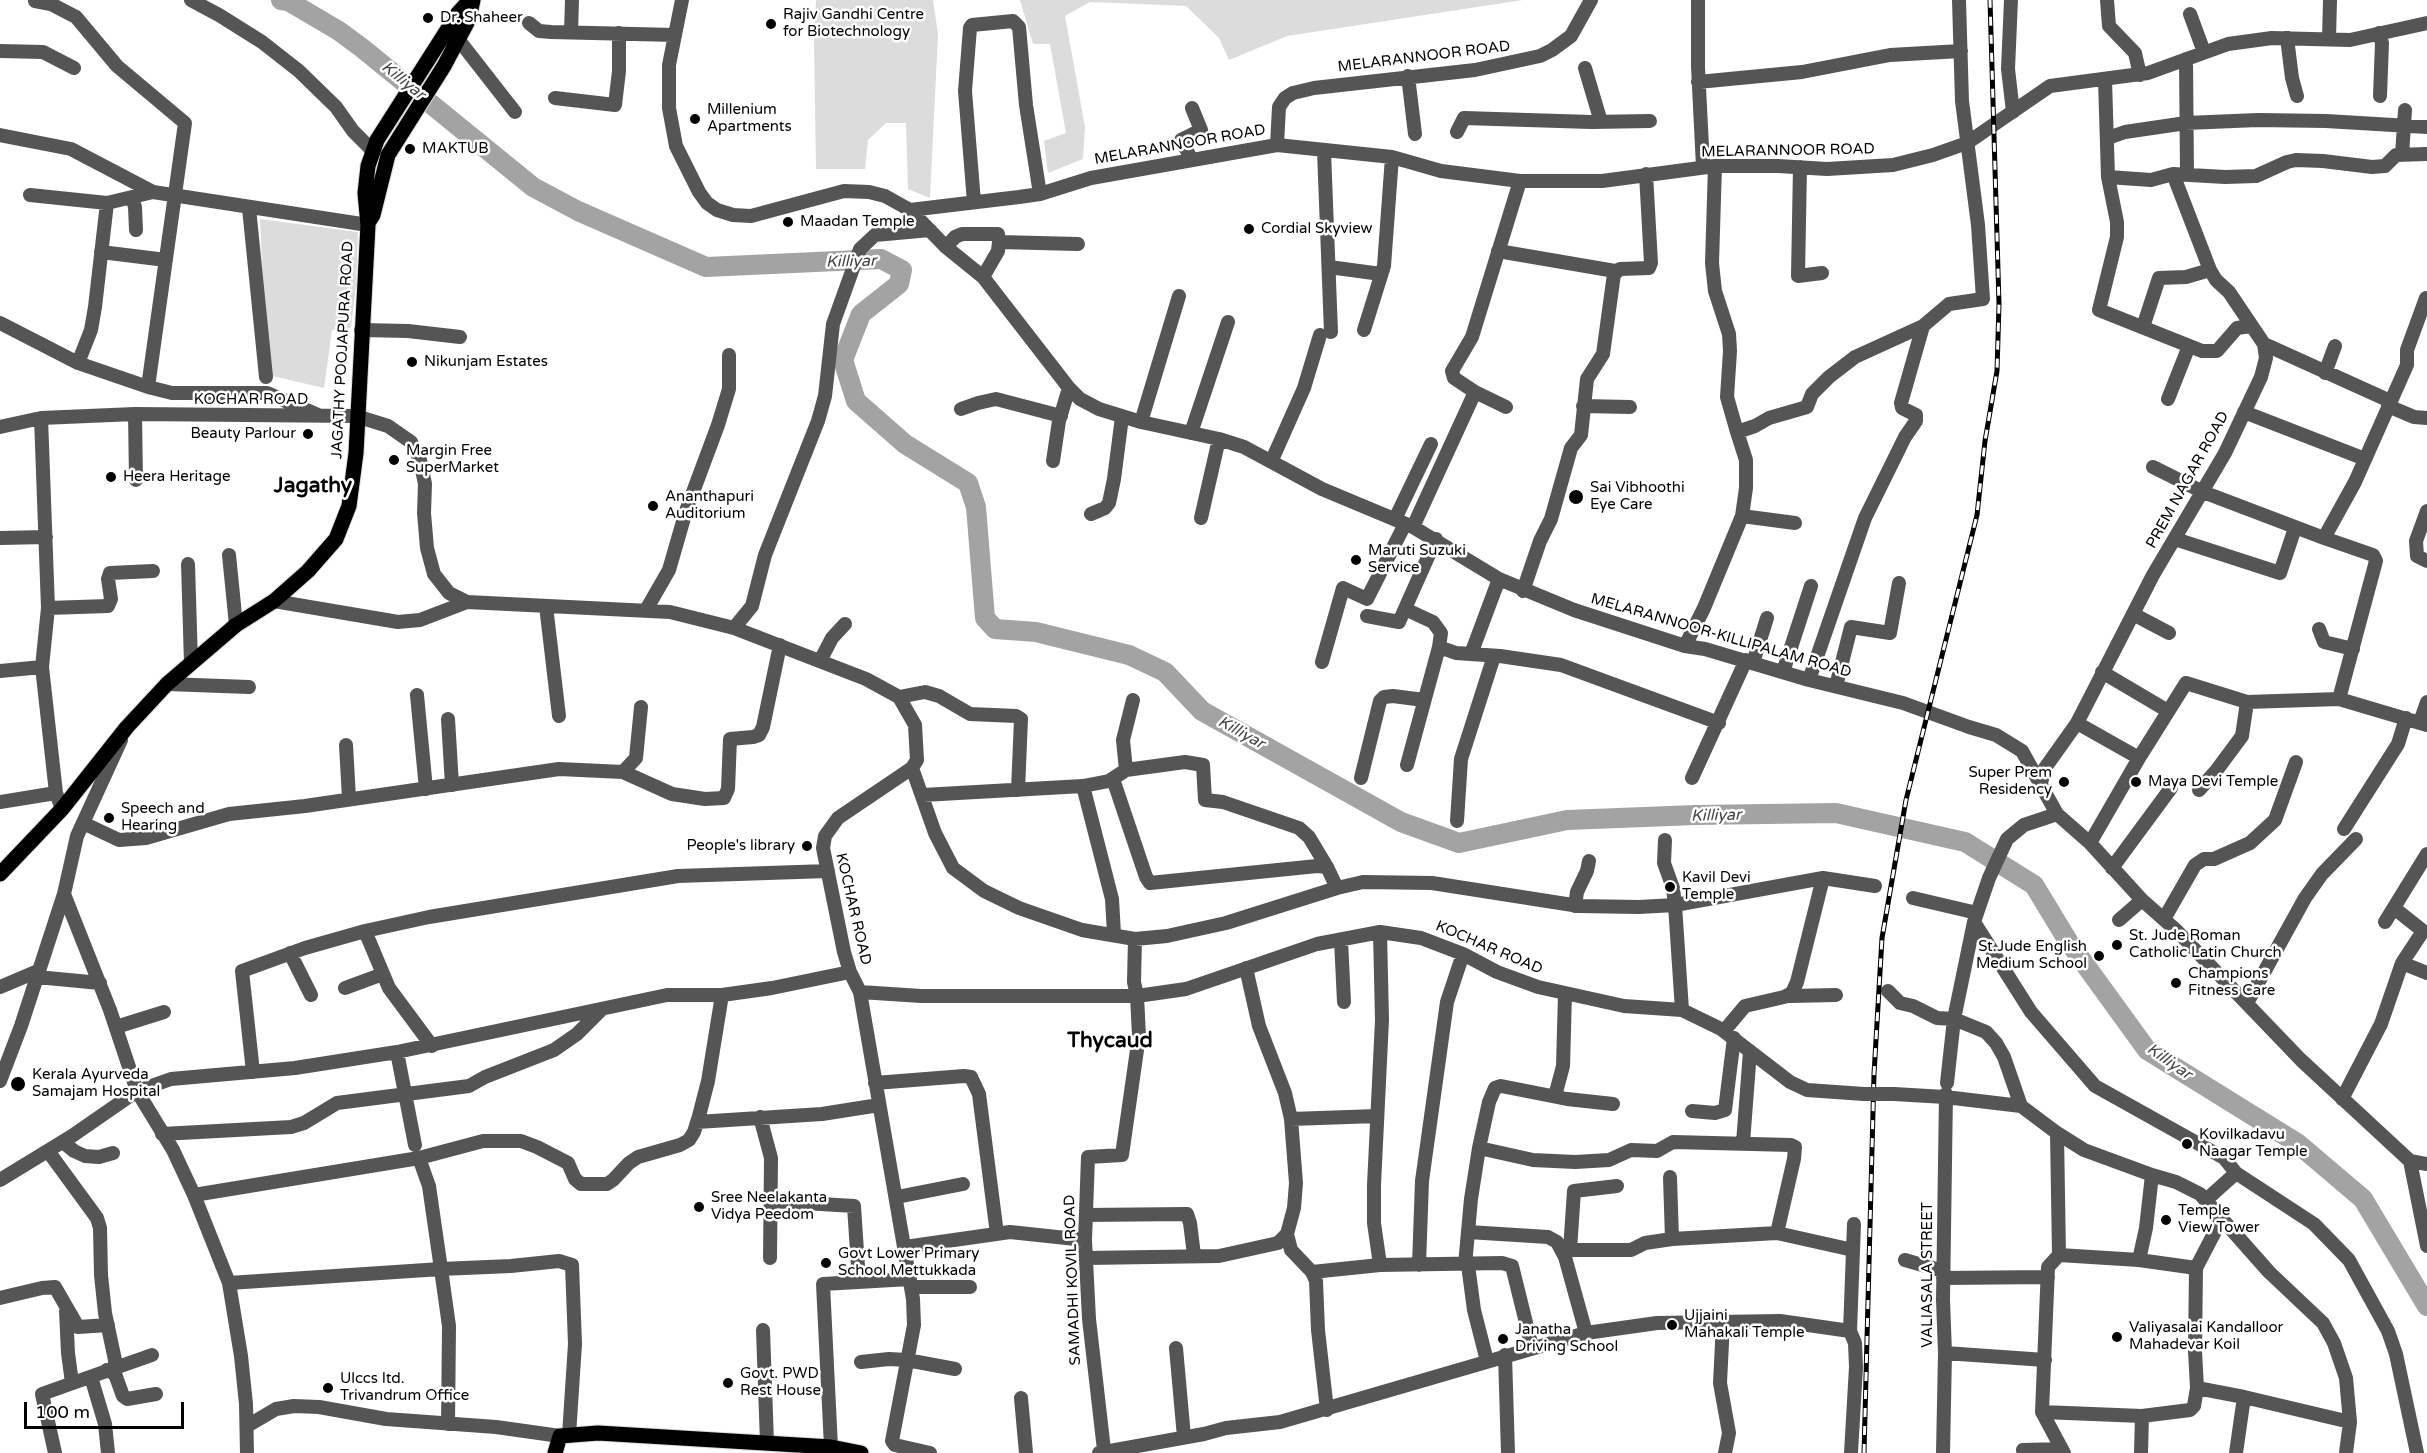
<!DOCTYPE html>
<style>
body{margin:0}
#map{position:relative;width:2427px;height:1453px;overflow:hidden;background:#fff;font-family:"Varela Round",sans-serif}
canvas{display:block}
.scale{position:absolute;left:24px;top:1402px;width:160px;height:27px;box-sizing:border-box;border:3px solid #000;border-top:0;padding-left:8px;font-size:18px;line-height:21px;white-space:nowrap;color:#000;-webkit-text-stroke:4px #fff;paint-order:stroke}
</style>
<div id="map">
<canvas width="2427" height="1453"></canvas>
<div class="scale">100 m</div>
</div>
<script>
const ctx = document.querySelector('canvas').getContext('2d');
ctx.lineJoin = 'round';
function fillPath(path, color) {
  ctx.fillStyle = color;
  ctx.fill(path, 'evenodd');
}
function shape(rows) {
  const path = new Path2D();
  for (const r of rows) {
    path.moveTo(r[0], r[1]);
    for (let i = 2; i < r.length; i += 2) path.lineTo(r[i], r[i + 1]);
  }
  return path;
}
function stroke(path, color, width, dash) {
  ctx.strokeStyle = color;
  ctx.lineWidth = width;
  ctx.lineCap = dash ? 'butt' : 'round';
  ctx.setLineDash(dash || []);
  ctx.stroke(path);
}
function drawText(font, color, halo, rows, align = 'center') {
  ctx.font = font + ' "Varela Round",sans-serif';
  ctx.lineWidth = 5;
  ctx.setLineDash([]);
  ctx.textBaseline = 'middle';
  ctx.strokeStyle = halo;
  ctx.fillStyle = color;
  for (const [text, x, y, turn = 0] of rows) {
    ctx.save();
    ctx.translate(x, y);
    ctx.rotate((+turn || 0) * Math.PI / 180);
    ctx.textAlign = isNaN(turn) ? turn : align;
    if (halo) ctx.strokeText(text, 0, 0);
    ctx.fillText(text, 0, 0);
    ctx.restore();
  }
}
const green = shape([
 [816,0,933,0,938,34,930,198,908,189,906,123,886,123,868,140,865,169,816,169,814,43],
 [1020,0,1523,0,1287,36,1229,60,1219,38,1186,6,1090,2,1065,16,1085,127,1083,159,1048,173,1044,141,1066,133,1050,44,1033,44],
 [260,219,358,232,356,285,351,328,332,330,324,388,272,376,264,310]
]);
const river = shape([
 [281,0,288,1,339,31,362,48,533,187,578,211,706,267,881,259,902,270,899,284,861,314,843,360,856,401,905,444,968,483,976,507,985,618,995,629,1036,632,1129,655,1165,672,1202,711,1401,822,1459,843,1567,820,1696,815,1836,813,1965,842,2034,885,2068,941,2147,1050,2297,1143,2363,1199,2427,1306]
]);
const minor = shape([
 [191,0,219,15,262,42,299,71,336,107,353,131,373,151],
 [682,0,669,65,669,108,676,146,699,192,707,203,717,210,733,215,751,216,844,191,869,192,885,196,910,210,1019,197,1040,194,1091,178,1277,145,1392,157,1441,171,1520,181,1602,181,1715,166,1778,166,1827,169,1893,165,1933,155,1967,143,2050,86,2148,73,2228,44,2272,38,2350,40,2427,23],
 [1698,0,1698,67,1703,167],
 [2011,0,2008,69,2013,112],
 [2107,0,2109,26,2135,53,2140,75],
 [35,1,51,4,76,17,117,66,185,123,148,387],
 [2190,14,2204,52],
 [529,23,539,31,551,32,675,35],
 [571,32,572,0],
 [2379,33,2382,43,2380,96],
 [2287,38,2292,78,2297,96],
 [458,39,515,112],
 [2329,39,2330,0],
 [0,51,43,52,74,68],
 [2186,59,2187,174],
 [1585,68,1601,122],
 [1408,76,1415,134],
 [1698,82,1802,72,1890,55,1961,51],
 [555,98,615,105,619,71,619,33],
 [1192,108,1201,130,1181,140,1192,160],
 [1457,132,1464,118,1591,122,1650,121],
 [0,135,71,149,153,192,368,225],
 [2108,138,2125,132,2186,123,2258,120,2326,121,2427,127],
 [1277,145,1279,107,1285,98,1293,93,1314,88,1475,70,1540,56,1552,50,1571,36,1591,0],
 [1324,151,1331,332],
 [2402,155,2405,110],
 [1715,166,1712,263,1715,291,1729,334,1730,351,1727,397,1737,432,1755,426,1769,418,1807,407,1812,394,1829,377,1855,357,1923,326,1949,304,1983,299,1978,225,1962,101,1959,0],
 [1800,167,1798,276,1822,273],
 [2173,174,2225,177,2256,176,2287,162,2296,160,2323,161,2372,167,2385,166,2396,155,2427,154],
 [2108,177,2117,222,2117,237,2099,310,2202,351,2217,351,2237,328,2251,326],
 [30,195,107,203,153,192],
 [132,197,135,207,136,230],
 [974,202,965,91,970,28,972,25,1013,21,1019,27,1026,105,1040,194],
 [249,208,266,377],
 [910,210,946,247,983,277,1069,388,1080,399,1099,409,1141,422,1219,439,1244,447,1322,489,1413,527,1499,579,1574,610,1685,646,1705,649,1809,680,1903,703,1969,727,1996,735,2022,751,2057,814,2090,843,2142,900,2177,931,2301,1060,2410,1161,2427,1164],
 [946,247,955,237,962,234,998,234,999,242],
 [1498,251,1615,271],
 [101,252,166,260],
 [1329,267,1381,274],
 [983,277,998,251,999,242,1078,244],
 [0,323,78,363,148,387,172,393,267,393,318,415],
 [2143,327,2159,278,2186,277,2210,270],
 [361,330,408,331,460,337],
 [1364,330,1384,266,1392,157],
 [2264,344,2390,401],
 [78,363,91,330,95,307,107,203],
 [2325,373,2335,346],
 [1475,392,1454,378,1452,371,1472,337,1520,181],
 [2168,399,2189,346],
 [1583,406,1630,407],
 [2388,406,2414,417,2427,418],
 [961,409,978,403,996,399,1061,416],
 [2244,412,2365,459],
 [135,414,136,480],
 [41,418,48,608,42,667,56,793,62,809],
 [1141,422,1179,296],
 [0,427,41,418,135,414,356,416,388,426,411,442,420,460,425,484,424,513,427,548,434,574,449,593,467,602,670,612,734,628,866,679,899,697,915,725,917,760,912,768,838,818,825,836,823,848,844,952,850,972,860,992,913,1299,914,1325,892,1441,895,1445,930,1453],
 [1191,433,1228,322],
 [1272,460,1304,388,1320,335],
 [1053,461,1059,421,1069,388],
 [2153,467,2203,492,2324,538,2355,482,2407,365,2407,350,2426,298],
 [2427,511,2416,541,2417,556,2427,561],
 [1091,514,1105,508,1109,503,1114,479,1122,417],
 [1742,516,1795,523],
 [1201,518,1219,439],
 [1395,519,1431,444],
 [1413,527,1475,392,1506,407],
 [0,538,46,537],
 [2324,538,2373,555,2376,561,2339,699],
 [2175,539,2280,573,2295,528],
 [229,555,236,625],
 [188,564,191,663],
 [1523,591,1540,541,1551,519,1571,448,1581,435,1587,379,1603,354,1614,274,1620,269,1649,268,1651,263,1646,174],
 [274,601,398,622,420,620,467,602],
 [546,606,559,716],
 [48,608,108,606,111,599,108,579,110,573,153,571],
 [1405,609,1433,622,1441,633,1439,647,1407,765],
 [646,610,669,570,686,511,718,425,729,389,729,355],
 [2133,614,2169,633],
 [1367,616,1399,622,1436,539],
 [734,628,752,606,765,555,818,421,825,396,833,324,860,249,875,235,930,230],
 [2319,629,2324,642,2353,649],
 [1685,646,1704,608,1742,516,1746,488,1746,460,1737,432],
 [1439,647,1456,653,1500,656,1561,665,1719,723],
 [1471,654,1499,579],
 [820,661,832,638,845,624],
 [1322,662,1343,588,1367,599,1405,524],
 [1753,663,1767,618],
 [0,671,42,667],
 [1783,672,1811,586],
 [2102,672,2168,711],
 [1809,680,1865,518,1905,437,1916,421,1916,415,1902,408,1901,403,1923,326],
 [167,684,249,687],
 [1836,686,1851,627,1890,633,1899,583],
 [417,695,426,789],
 [899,697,925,692,939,696,970,714,1016,716,1021,719,1018,790],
 [448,719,452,785],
 [2420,722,2427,702],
 [2077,723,2139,758],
 [346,745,349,798],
 [912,768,935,833,953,868,984,891,1019,908,1082,930,1135,939,1167,936,1226,923,1337,888,1363,882,1432,883,1579,906,1639,907,1675,905,1823,878,1875,886],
 [1126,770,1185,762,1203,765,1205,800,1223,802,1299,828,1309,837,1327,867],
 [623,772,636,758,641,707],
 [1361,778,1380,701,1384,697,1393,696,1424,700],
 [1692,778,1746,660],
 [1113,779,1146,877,1150,883,1317,866,1327,867,1337,888],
 [2041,783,2045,768,2077,723,2153,575,2225,453,2261,377,2266,358,2264,344,2229,292,2216,280,2210,270,2173,174,2151,180,2108,177,2105,80],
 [1083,786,1112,899,1114,934],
 [2199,790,2216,771,2242,736,2247,702,2339,699,2427,725],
 [923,795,1083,786,1109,781,1126,770,1123,740,1133,700],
 [0,802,56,793],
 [1457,821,1461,759,1494,656],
 [83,823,119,840,146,838,229,814,305,806,559,769,623,772,672,794,705,799,724,798,728,789,730,739,753,737,759,735,763,727,780,645],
 [2344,829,2398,744,2406,718],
 [1665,840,1664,863,1673,888,1675,905,1682,1010],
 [2090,843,2139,758,2186,683,2247,702],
 [2112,868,2171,788],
 [64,894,110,1010,137,1091,173,1150,194,1195,229,1283,241,1356,246,1404,247,1453],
 [1913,898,1977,913],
 [1575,906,1577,892,1587,871,1589,861],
 [2164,919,2195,865,2204,859,2214,859,2250,843,2275,820,2296,762],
 [2119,920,2142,900],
 [1974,922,2031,1012,2095,1086,2224,1158,2236,1173],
 [2385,922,2427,854],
 [365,931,389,988,432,1046],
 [1341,940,1344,1002],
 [290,953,311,995],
 [2402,963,2427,973],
 [1246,968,1259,1026,1285,1093,1291,1119,1296,1183,1294,1208,1287,1234,1291,1250,1312,1272,1316,1281,1318,1330,1327,1410],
 [37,977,100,983],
 [0,987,38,971],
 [345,988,383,974],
 [1888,991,1900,1003,1913,1006,1937,1018,1954,1019,1947,1083],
 [860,992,921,996,1137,996,1186,989,1317,944,1380,932,1421,938,1463,954,1497,972,1538,987,1624,1006,1682,1010,1721,1029,1790,1082,1807,1090,1864,1094],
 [1790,996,1836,995],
 [2247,1003,2305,898,2322,874,2356,839],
 [116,1027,164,1012],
 [1724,1031,1745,1006,1784,997,1792,993,1797,982,1823,878],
 [397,1052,415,1145],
 [253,1072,242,971,305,948,365,931,429,917,678,876,828,871],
 [0,1081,21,1026,64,894,77,836,121,740],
 [875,1083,964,1076,971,1077,979,1094,997,1234],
 [1894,1094,1945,1097,2021,1106,2057,1133,2084,1150,2152,1175,2176,1182,2200,1194,2269,1272,2323,1323,2334,1343,2346,1378,2350,1422,2346,1453],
 [1555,1096,1563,1066,1565,994],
 [2342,1099,2381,1024,2402,963,2423,931,2394,908],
 [2021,1106,2004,1057,1996,1043,1986,1032,1954,1019,1974,922,1989,878,2007,839,2024,825,2057,814],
 [1692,1111,1715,1113,1725,1110,1734,1038],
 [760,1117,771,1158,770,1258],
 [1291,1119,1377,1116],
 [697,1122,822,1114,879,1105],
 [2057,1133,2059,1255,2048,1267,2042,1412,2064,1453],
 [162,1134,291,1127,304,1123,337,1103,469,1086,485,1077,554,1050,577,1034,601,1010],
 [63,1142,74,1151,85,1156,99,1157,113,1153],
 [1743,1143,1750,1051],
 [1479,1148,1533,1160,1575,1162,1609,1160,1631,1150,1657,1151,1673,1142,1791,1145,1795,1147,1794,1159,1777,1233,1853,1250],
 [48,1151,97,1218,100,1228,101,1275,105,1313,115,1360,115,1368,42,1394,55,1453],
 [419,1158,483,1141,521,1141,537,1147,568,1163,575,1179,581,1184,607,1184,613,1180,629,1163,638,1157,680,1145,689,1140,694,1132,699,1116,708,1081,722,995],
 [2410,1161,2427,1246],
 [1670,1177,1672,1239],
 [0,1180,72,1136,137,1091,171,1079,295,1068,397,1052,667,995,722,995,772,988,850,972],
 [194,1195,419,1158,429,1186,441,1269,511,1266,559,1261,572,1265,575,1344,569,1435],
 [897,1197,963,1184],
 [2206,1200,2236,1173,2314,1224,2349,1260,2388,1331,2396,1354,2417,1453],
 [771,1201,854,1206,859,1282],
 [1086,1215,1187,1214,1190,1223,1194,1255],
 [1468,1232,1548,1237,1557,1242,1565,1257,1586,1333],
 [905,1247,1010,1232,1085,1240],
 [1563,1250,1631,1250,1645,1243,1672,1239,1777,1233],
 [1570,1250,1574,1191,1617,1186],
 [2059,1255,2139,1260,2146,1228,2152,1175],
 [1086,1258,1219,1256,1278,1243,1287,1234],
 [1905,1260,1943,1271],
 [2139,1260,2196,1268],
 [1380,1265,1374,1223,1374,1185,1382,1020,1380,932],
 [1419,1265,1422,1181,1447,1002,1463,954],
 [1465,1265,1471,1199,1479,1148,1489,1102,1495,1088,1501,1086,1567,1099,1613,1104],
 [1468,1265,1474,1310,1487,1361],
 [1312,1272,1380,1265,1502,1263,1512,1266,1532,1347],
 [1943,1278,2048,1277],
 [229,1283,441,1269,449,1326,448,1424],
 [911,1287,970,1287],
 [0,1298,42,1288,55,1287,78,1327,108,1325],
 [66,1311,68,1353,72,1383],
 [1723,1323,1720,1383,1729,1433,1725,1453],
 [763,1330,767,1443],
 [1176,1348,1184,1437],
 [1945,1353,2045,1360],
 [1505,1355,1508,1453],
 [861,1362,889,1359,907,1360,955,1369],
 [115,1368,152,1355],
 [107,1370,115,1374,123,1396,127,1399,156,1394],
 [91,1377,105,1424,108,1453],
 [2197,1388,2244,1397,2350,1422],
 [1021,1398,1026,1453],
 [2042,1412,2142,1416,2141,1453],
 [2142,1416,2190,1410,2194,1406,2197,1388,2195,1351,2196,1268,2221,1220],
 [247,1426,276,1409,294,1406,319,1407,386,1419,496,1427,560,1436],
 [831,1447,823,1284,910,1279],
 [1104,1450,1089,1319,1085,1240,1088,1157,1122,1155,1139,1036,1137,996,1134,982,1135,939],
 [1099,1453,1204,1434,1226,1428,1280,1422,1586,1333,1657,1323,1780,1321,1850,1331],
 [1851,1453,1856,1367,1855,1343,1850,1331,1854,1224],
 [1943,1453,1945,1353,1943,1300,1946,1094],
 [2024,1453,2023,1450,2062,1449],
 [2236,1453,2244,1397]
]);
const major = shape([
 [368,223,373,215,388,155,444,66,469,19,473,0],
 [0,874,62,809,127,727,167,684,236,625,274,601,308,571,336,539,349,506,356,453,368,225,365,193,368,166,377,140,458,13,470,0],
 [555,1453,560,1436,598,1433,831,1447,861,1453]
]);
const rail = shape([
 [1864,1453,1874,1074,1882,938,1906,800,1977,515,1985,441,1997,371,1999,304,1990,0]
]);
const minorBridge = shape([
 [1864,1094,1894,1094]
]);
const markers = [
 [428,18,6,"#000"],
 [771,24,6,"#000"],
 [695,119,6,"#000"],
 [410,149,6,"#000"],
 [788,222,6,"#000"],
 [1249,229,6,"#000"],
 [412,362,6,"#000"],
 [308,434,6,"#000"],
 [394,460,6,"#000"],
 [111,477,6,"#000"],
 [1576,497,8,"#000"],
 [653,506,6,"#000"],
 [1356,560,6,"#000"],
 [2064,782,6,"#000"],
 [2136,782,6,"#000"],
 [109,818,6,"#000"],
 [807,846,6,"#000"],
 [1670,887,6,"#000"],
 [2117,945,6,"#000"],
 [2099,956,6,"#000"],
 [2176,983,6,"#000"],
 [18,1084,8,"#000"],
 [2187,1144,6,"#000"],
 [699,1207,6,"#000"],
 [2166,1220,6,"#000"],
 [826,1263,6,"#000"],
 [1672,1325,6,"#000"],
 [2117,1337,6,"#000"],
 [1503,1339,6,"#000"],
 [728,1383,6,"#000"],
 [328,1388,6,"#000"]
];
const poiNames = [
 ["Rajiv Gandhi Centre",783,15],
 ["for Biotechnology",783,32],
 ["Dr. Shaheer",440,18],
 ["Millenium",707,110],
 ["Apartments",707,127],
 ["MAKTUB",422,149],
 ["Maadan Temple",800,222],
 ["Cordial Skyview",1261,229],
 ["Nikunjam Estates",424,362],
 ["Beauty Parlour",296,434,"right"],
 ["Margin Free",406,451],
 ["SuperMarket",406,468],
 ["Heera Heritage",123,477],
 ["Sai Vibhoothi",1590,488],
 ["Eye Care",1590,505],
 ["Ananthapuri",665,497],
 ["Auditorium",665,514],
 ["Maruti Suzuki",1368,551],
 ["Service",1368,568],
 ["Super Prem",2052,773,"right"],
 ["Residency",2052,790,"right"],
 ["Maya Devi Temple",2148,782],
 ["Speech and",121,809],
 ["Hearing",121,826],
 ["People's library",795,846,"right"],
 ["Kavil Devi",1682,878],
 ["Temple",1682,895],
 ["St. Jude Roman",2129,936],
 ["Catholic Latin Church",2129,953],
 ["St.Jude English",2087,947,"right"],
 ["Medium School",2087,964,"right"],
 ["Champions",2188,974],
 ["Fitness Care",2188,991],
 ["Kerala Ayurveda",32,1075],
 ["Samajam Hospital",32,1092],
 ["Kovilkadavu",2199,1135],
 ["Naagar Temple",2199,1152],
 ["Sree Neelakanta",711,1198],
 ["Vidya Peedom",711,1215],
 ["Temple",2178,1211],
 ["View Tower",2178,1228],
 ["Govt Lower Primary",838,1254],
 ["School Mettukkada",838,1271],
 ["Ujjaini",1684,1316],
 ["Mahakali Temple",1684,1333],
 ["Valiyasalai Kandalloor",2129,1328],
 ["Mahadevar Koil",2129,1345],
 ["Janatha",1515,1330],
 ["Driving School",1515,1347],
 ["Govt. PWD",740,1374],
 ["Rest House",740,1391],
 ["Ulccs ltd.",340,1379],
 ["Trivandrum Office",340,1396]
];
const streetNames = [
 ["MELARANNOOR ROAD",1424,57,-7],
 ["MELARANNOOR ROAD",1180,145,-10],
 ["MELARANNOOR ROAD",1788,151,-1],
 ["JAGATHY POOJAPURA ROAD",343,350,-87],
 ["KOCHAR ROAD",251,400],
 ["PREM NAGAR ROAD",2188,480,-61],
 ["MELARANNOOR-KILLIPALAM ROAD",1721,636,16],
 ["KOCHAR ROAD",853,909,77],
 ["KOCHAR ROAD",1489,948,23],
 ["VALIASALA STREET",1928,1275,-90],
 ["SAMADHI KOVIL ROAD",1073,1280,-92]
];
const waterNames = [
 ["Killiyar",403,81,39],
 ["Killiyar",851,262,-1],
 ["Killiyar",1241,733,29],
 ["Killiyar",1716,816,-1],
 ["Killiyar",2169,1062,35]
];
const districtNames = [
 ["Jagathy",313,486],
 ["Thycaud",1110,1041]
];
fillPath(green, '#dcdcdc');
stroke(river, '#a3a3a3', 20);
stroke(major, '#dbdbdb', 17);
stroke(minor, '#555', 14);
stroke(major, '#000', 15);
stroke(rail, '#000', 5);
stroke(rail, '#fff', 3, [9]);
stroke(minorBridge, '#555', 14);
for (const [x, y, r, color] of markers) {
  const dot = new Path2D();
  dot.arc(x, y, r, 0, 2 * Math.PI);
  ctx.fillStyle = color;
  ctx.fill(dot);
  stroke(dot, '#fff', 2);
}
drawText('15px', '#000', '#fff', poiNames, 'left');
drawText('15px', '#000', '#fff', streetNames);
drawText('italic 16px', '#444', '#fff', waterNames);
drawText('bold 21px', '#000', '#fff', districtNames);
</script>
